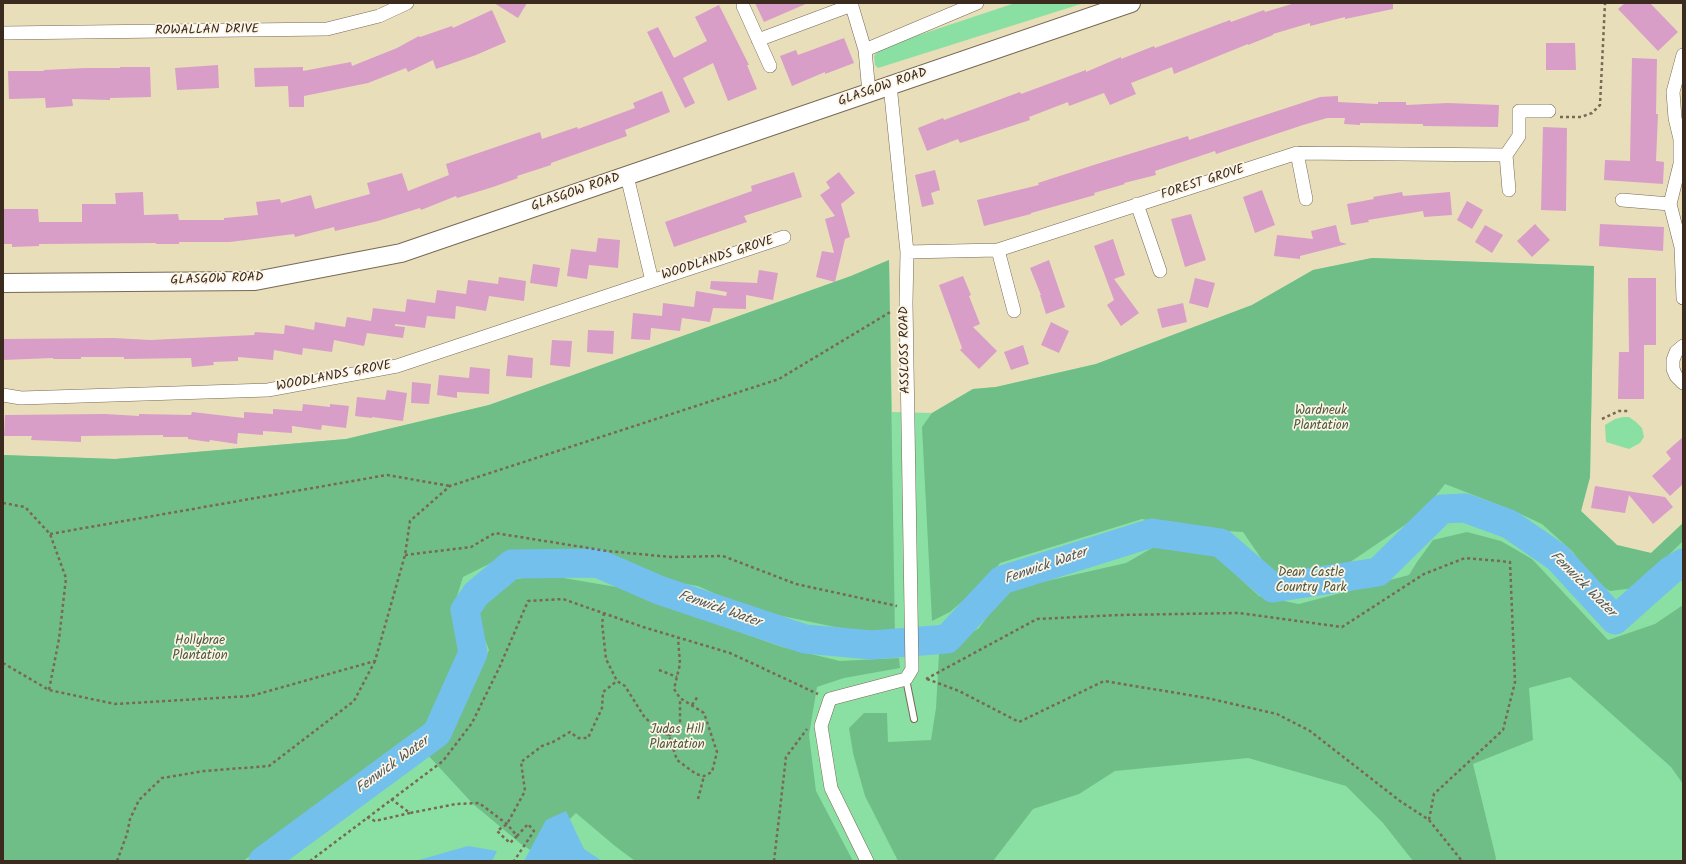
<!DOCTYPE html>
<style>
body{margin:0}
#map{position:relative;width:1686px;height:864px;overflow:hidden;background:#e8deba;font-family:Kalam,sans-serif}
canvas{display:block}
.frame{position:absolute;inset:0;border:4px solid #3b2a1e;pointer-events:none}
</style>
<div id="map">
<canvas width="1686" height="864"></canvas>
<div class="frame"></div>
</div>
<script>
const ctx = document.querySelector('canvas').getContext('2d');
ctx.lineJoin = 'round';
function fillPath(path, color) {
  ctx.fillStyle = color;
  ctx.fill(path, 'evenodd');
}
function shape(rows) {
  const path = new Path2D();
  for (const r of rows) {
    path.moveTo(r[0], r[1]);
    for (let i = 2; i < r.length; i += 2) path.lineTo(r[i], r[i + 1]);
  }
  return path;
}
function stroke(path, color, width, dash) {
  ctx.strokeStyle = color;
  ctx.lineWidth = width;
  ctx.lineCap = dash ? 'butt' : 'round';
  ctx.setLineDash(dash || []);
  ctx.stroke(path);
}
function drawText(font, color, halo, rows, align = 'center') {
  ctx.font = font + ' Kalam,sans-serif';
  ctx.lineWidth = 3.5;
  ctx.setLineDash([]);
  ctx.textBaseline = 'middle';
  ctx.strokeStyle = halo;
  ctx.fillStyle = color;
  for (const [text, x, y, turn = 0] of rows) {
    ctx.save();
    ctx.translate(x, y);
    ctx.rotate((+turn || 0) * Math.PI / 180);
    ctx.textAlign = isNaN(turn) ? turn : align;
    if (halo) ctx.strokeText(text, 0, 0);
    ctx.fillText(text, 0, 0);
    ctx.restore();
  }
}
const green = shape([
 [1015,3,1084,3,878,68,875,65,874,56,880,49,907,39],
 [1372,258,1594,266,1590,477,1581,511,1617,545,1651,553,1683,523,1683,861,3,861,3,455,115,459,346,439,489,405,851,276,889,260,892,412,932,413,973,389,996,387,1096,364,1252,305,1313,270],
 [1623,417,1629,417,1636,422,1642,428,1644,437,1640,443,1629,449,1606,442,1605,425,1615,419]
]);
const forest = shape([
 [1372,258,1594,266,1590,477,1581,511,1617,545,1651,553,1683,523,1683,541,1635,588,1610,591,1594,582,1573,552,1542,524,1512,510,1445,484,1421,514,1343,567,1272,574,1243,532,1190,529,1142,519,1000,563,987,580,950,612,932,621,922,427,932,413,973,389,996,387,1096,364,1252,305,1313,270],
 [889,260,895,637,830,626,749,609,698,586,660,580,628,563,578,555,540,552,499,559,463,577,454,606,460,656,437,716,350,785,243,861,3,861,3,455,115,459,346,439,489,405,851,276],
 [1467,532,1501,541,1532,559,1608,640,1655,624,1683,605,1683,784,1671,767,1570,677,1529,688,1533,740,1473,764,1496,858,1495,861,1413,861,1383,823,1346,786,1248,758,1115,771,1079,794,1033,809,993,861,898,861,865,796,853,753,849,728,864,713,887,713,888,742,931,740,936,708,939,654,979,628,1007,590,1126,563,1159,544,1212,553,1259,596,1299,604,1409,575,1417,562,1433,540],
 [546,575,634,590,680,611,782,647,840,661,899,658,900,668,844,678,817,687,809,735,816,791,853,861,635,861,615,846,576,813,535,853,521,844,473,804,426,753,442,741,467,701,489,650,477,619,481,603,502,581]
]);
const water = shape([
 [566,811,584,849,602,861,524,861,546,820],
 [468,846,497,851,492,861,415,861]
]);
const river = shape([
 [263,861,437,733,473,653,465,610,476,594,512,564,597,563,659,590,805,639,872,645,947,639,1002,580,1152,533,1221,543,1273,588,1378,572,1442,509,1465,508,1509,524,1557,557,1615,620,1670,571,1683,563]
]);
const building = shape([
 [494,3,527,3,518,18],
 [755,3,808,3,764,22],
 [1295,3,1393,3,1393,9,1345,19,1345,17,1310,26,1310,23,1273,34,1273,35,1248,45,1248,44,1174,74,1172,67,1131,83,1136,94,1110,105,1104,93,1069,106,1068,102,1029,117,1030,120,960,143,958,139,927,151,918,128,943,118,944,120,1020,92,1021,94,1086,70,1086,72,1121,57,1121,59,1154,46,1155,48,1230,20,1231,22,1264,10,1265,12],
 [1625,3,1650,3,1678,32,1658,51,1618,9],
 [719,5,749,65,747,65,757,89,728,101,713,63,683,78,695,103,685,108,647,32,658,27,674,58,707,41,695,17],
 [492,10,506,42,476,55,436,69,433,60,408,72,406,68,368,83,304,96,304,107,289,107,288,86,255,87,254,68,303,67,303,71,351,62,352,66,397,48,419,36,420,37,452,26,453,28],
 [844,38,854,63,825,74,825,72,792,86,780,56,796,50,798,55],
 [1546,43,1575,43,1576,70,1546,70],
 [1632,58,1657,59,1656,114,1658,114,1656,161,1664,162,1663,184,1604,180,1605,160,1630,161],
 [218,65,219,88,177,90,175,68],
 [120,67,150,67,151,97,110,98,110,100,72,99,73,106,46,108,45,98,9,99,8,71,44,71,44,70,85,68,120,68],
 [662,91,670,112,625,130,627,136,551,163,551,165,517,176,518,178,493,187,457,198,456,196,421,210,420,208,378,221,335,231,334,227,295,237,294,234,230,242,179,242,179,244,156,244,156,243,39,244,39,246,12,247,12,244,3,244,3,209,38,209,39,222,82,222,82,204,116,204,115,193,143,192,144,215,178,214,179,220,224,220,224,218,258,215,256,202,280,199,281,203,311,195,315,209,370,194,367,183,402,173,408,191,449,175,446,164,540,132,542,139,577,127,578,129,635,108,633,103],
 [1338,96,1338,102,1378,104,1378,102,1406,102,1406,105,1448,103,1499,105,1498,127,1423,126,1423,124,1360,123,1360,125,1344,124,1345,118,1327,118,1303,125,1216,154,1215,151,1155,171,1156,175,1124,183,1125,184,1094,193,1095,195,1031,213,1031,214,984,226,977,200,1039,185,1038,183,1100,163,1188,136,1189,140,1320,97],
 [1543,127,1567,128,1566,211,1541,210],
 [935,170,940,190,931,193,934,204,922,207,915,175],
 [794,172,802,197,744,216,747,222,674,247,665,222,752,191,751,186],
 [839,172,855,193,841,204,850,237,845,239,835,282,816,277,822,251,834,253,825,219,835,216,820,195,830,188,826,182],
 [1262,190,1275,225,1255,233,1243,197],
 [1402,192,1403,196,1450,192,1452,215,1424,217,1423,211,1368,220,1369,222,1351,225,1347,204,1374,199,1373,197],
 [1467,201,1483,210,1472,229,1457,220],
 [1191,214,1206,260,1185,267,1171,219],
 [1535,224,1550,240,1532,257,1517,241],
 [1600,224,1664,227,1663,251,1599,246],
 [1336,225,1340,242,1347,244,1300,256,1300,259,1274,256,1277,235,1313,239,1311,231],
 [1485,225,1503,235,1492,253,1475,242],
 [598,238,620,240,618,268,589,265,587,279,567,276,571,249,596,252],
 [1113,239,1125,275,1114,279,1139,313,1121,326,1107,305,1114,300,1094,246],
 [1049,260,1065,307,1046,314,1040,295,1041,295,1030,268],
 [533,264,560,268,557,287,530,283],
 [759,270,778,273,773,300,746,295,746,309,713,308,710,322,682,318,680,331,651,328,650,340,631,339,633,313,662,316,663,303,694,307,696,291,726,296,727,292,710,289,711,281,757,283],
 [963,276,971,295,969,296,980,324,973,327,997,351,979,369,960,350,962,348,939,285],
 [499,277,526,281,524,301,489,296,486,311,456,306,455,319,427,316,425,328,395,324,395,326,405,327,403,338,367,333,364,346,334,340,332,352,303,348,302,355,274,350,273,360,238,357,238,361,213,362,214,365,192,367,191,358,124,359,124,357,81,357,81,359,53,359,53,358,3,360,3,339,114,338,150,340,254,335,255,332,284,334,285,325,314,330,315,322,345,327,347,317,371,321,373,308,405,312,407,299,435,303,437,290,466,294,468,280,498,284],
 [1195,278,1215,283,1208,308,1189,303],
 [1628,278,1656,278,1656,345,1644,345,1644,399,1618,399,1619,352,1629,352],
 [1183,303,1187,322,1162,328,1157,309],
 [1051,322,1069,331,1059,353,1041,345],
 [588,330,614,331,613,354,587,352],
 [552,340,572,341,570,367,550,365],
 [1023,345,1029,364,1011,370,1004,352],
 [508,355,533,358,532,378,506,376],
 [470,367,490,369,489,394,457,392,457,398,437,395,439,375,469,378],
 [412,382,431,384,429,404,411,403],
 [387,390,407,393,403,421,372,417,372,418,355,416,357,397,385,400],
 [303,404,330,407,330,404,349,406,346,428,322,425,321,430,292,426,292,433,263,431,263,435,238,433,237,444,210,440,209,442,188,439,188,437,163,437,163,435,81,436,81,442,31,440,32,436,4,436,5,415,105,414,139,416,139,414,191,415,192,412,244,418,244,412,273,414,273,409,302,411],
 [1683,437,1683,484,1670,496,1652,476,1671,459,1666,452],
 [1595,486,1665,497,1673,507,1653,524,1629,495,1625,513,1591,508]
]);
const path = shape([
 [1560,117,1581,117,1592,113,1600,105,1605,3],
 [1602,419,1619,411,1629,411],
 [3,503,25,507,50,534,66,578,59,639,49,690],
 [50,534,387,475,450,486],
 [405,555,471,547,495,533,607,551,671,557,723,556,796,584,897,606],
 [604,613,602,623,606,659,617,681,625,686,645,718,669,736,677,760,696,774,704,776,712,772,717,752,704,713,680,698,674,689,680,664,678,638],
 [3,663,49,690,115,704,251,696,375,661,405,555,410,521,450,486,779,379,892,311],
 [659,670,677,677],
 [926,679,1037,619,1119,615,1239,613,1342,627,1424,574,1465,558,1510,562,1515,682,1503,730,1434,794,1429,820],
 [927,679,959,691,1019,722,1104,681,1207,698,1277,714,1310,731,1400,801,1429,820,1462,861],
 [692,705,698,696],
 [669,736,680,724,680,699],
 [391,799,410,813,456,804,479,803,507,824,517,836,528,824,534,831,514,861],
 [698,799,704,776],
 [367,817,375,821,410,813],
 [517,836,510,843,497,831,507,824,525,791,521,762,542,746,553,742,570,732,578,738,588,738,602,708,603,692,617,681],
 [117,861,127,834,130,819,139,800,162,778,204,771,269,766,354,701,375,661],
 [310,861,443,761,472,723,500,666,528,601,563,599,643,627,730,653,818,694],
 [774,861,786,757,807,729]
]);
const service = shape([
 [906,679,914,719]
]);
const minor = shape([
 [851,3,865,50,869,93],
 [743,6,770,66],
 [3,33,327,29,379,16,407,3],
 [758,40,852,5],
 [865,50,977,3],
 [1683,55,1673,92,1675,118,1680,139,1680,164,1670,204,1681,247,1683,298],
 [1297,153,1306,199],
 [1506,155,1519,136,1519,111,1549,111],
 [627,176,652,281],
 [1622,200,1670,204],
 [1137,204,1160,271],
 [998,250,1014,311],
 [907,252,998,250,1297,153,1506,155,1509,190],
 [1683,346,1676,352,1673,360,1673,369,1676,376,1683,383],
 [3,395,21,398,268,390,397,366,784,237],
 [867,861,831,788,821,726,830,699,906,679,912,669,906,303,907,252,890,85]
]);
const secondary = shape([
 [3,283,255,281,401,253,1131,3]
]);
const streetNames = [
 ["ROWALLAN DRIVE",207,31,-1],
 ["GLASGOW ROAD",883,88,-19],
 ["FOREST GROVE",1203,183,-18],
 ["GLASGOW ROAD",576,193,-19],
 ["WOODLANDS GROVE",718,259,-18],
 ["GLASGOW ROAD",217,280,-2],
 ["ASSLOSS ROAD",906,350,-91],
 ["WOODLANDS GROVE",334,377,-11]
];
const parkNames = [
 ["Wardneuk",1321,412],
 ["Plantation",1321,427],
 ["Dean Castle",1311,574],
 ["Country Park",1311,589],
 ["Hollybrae",200,642],
 ["Plantation",200,657],
 ["Judas Hill",677,731],
 ["Plantation",677,746]
];
const waterNames = [
 ["Fenwick Water",1046,567,-19],
 ["Fenwick Water",1582,585,45],
 ["Fenwick Water",719,610,19],
 ["Fenwick Water",393,766,-36]
];
fillPath(green, '#8ae0a2');
fillPath(forest, '#6fbe88');
fillPath(water, '#73c0ed');
stroke(river, '#73c0ed', 29);
fillPath(building, '#d89ec7');
stroke(service, '#786955', 8);
stroke(minor, '#786955', 14);
stroke(secondary, '#786955', 20);
stroke(path, '#786955', 2.5, [3, 3]);
stroke(service, '#fff', 6);
stroke(minor, '#fff', 13);
stroke(secondary, '#fff', 18);
drawText('13px', '#3b2a1e', '#fcf5e5', streetNames);
drawText('13px', '#4f583f', '#fcf5e5', parkNames);
drawText('italic 14px', '#4c575c', '#fcf5e5', waterNames);
</script>
